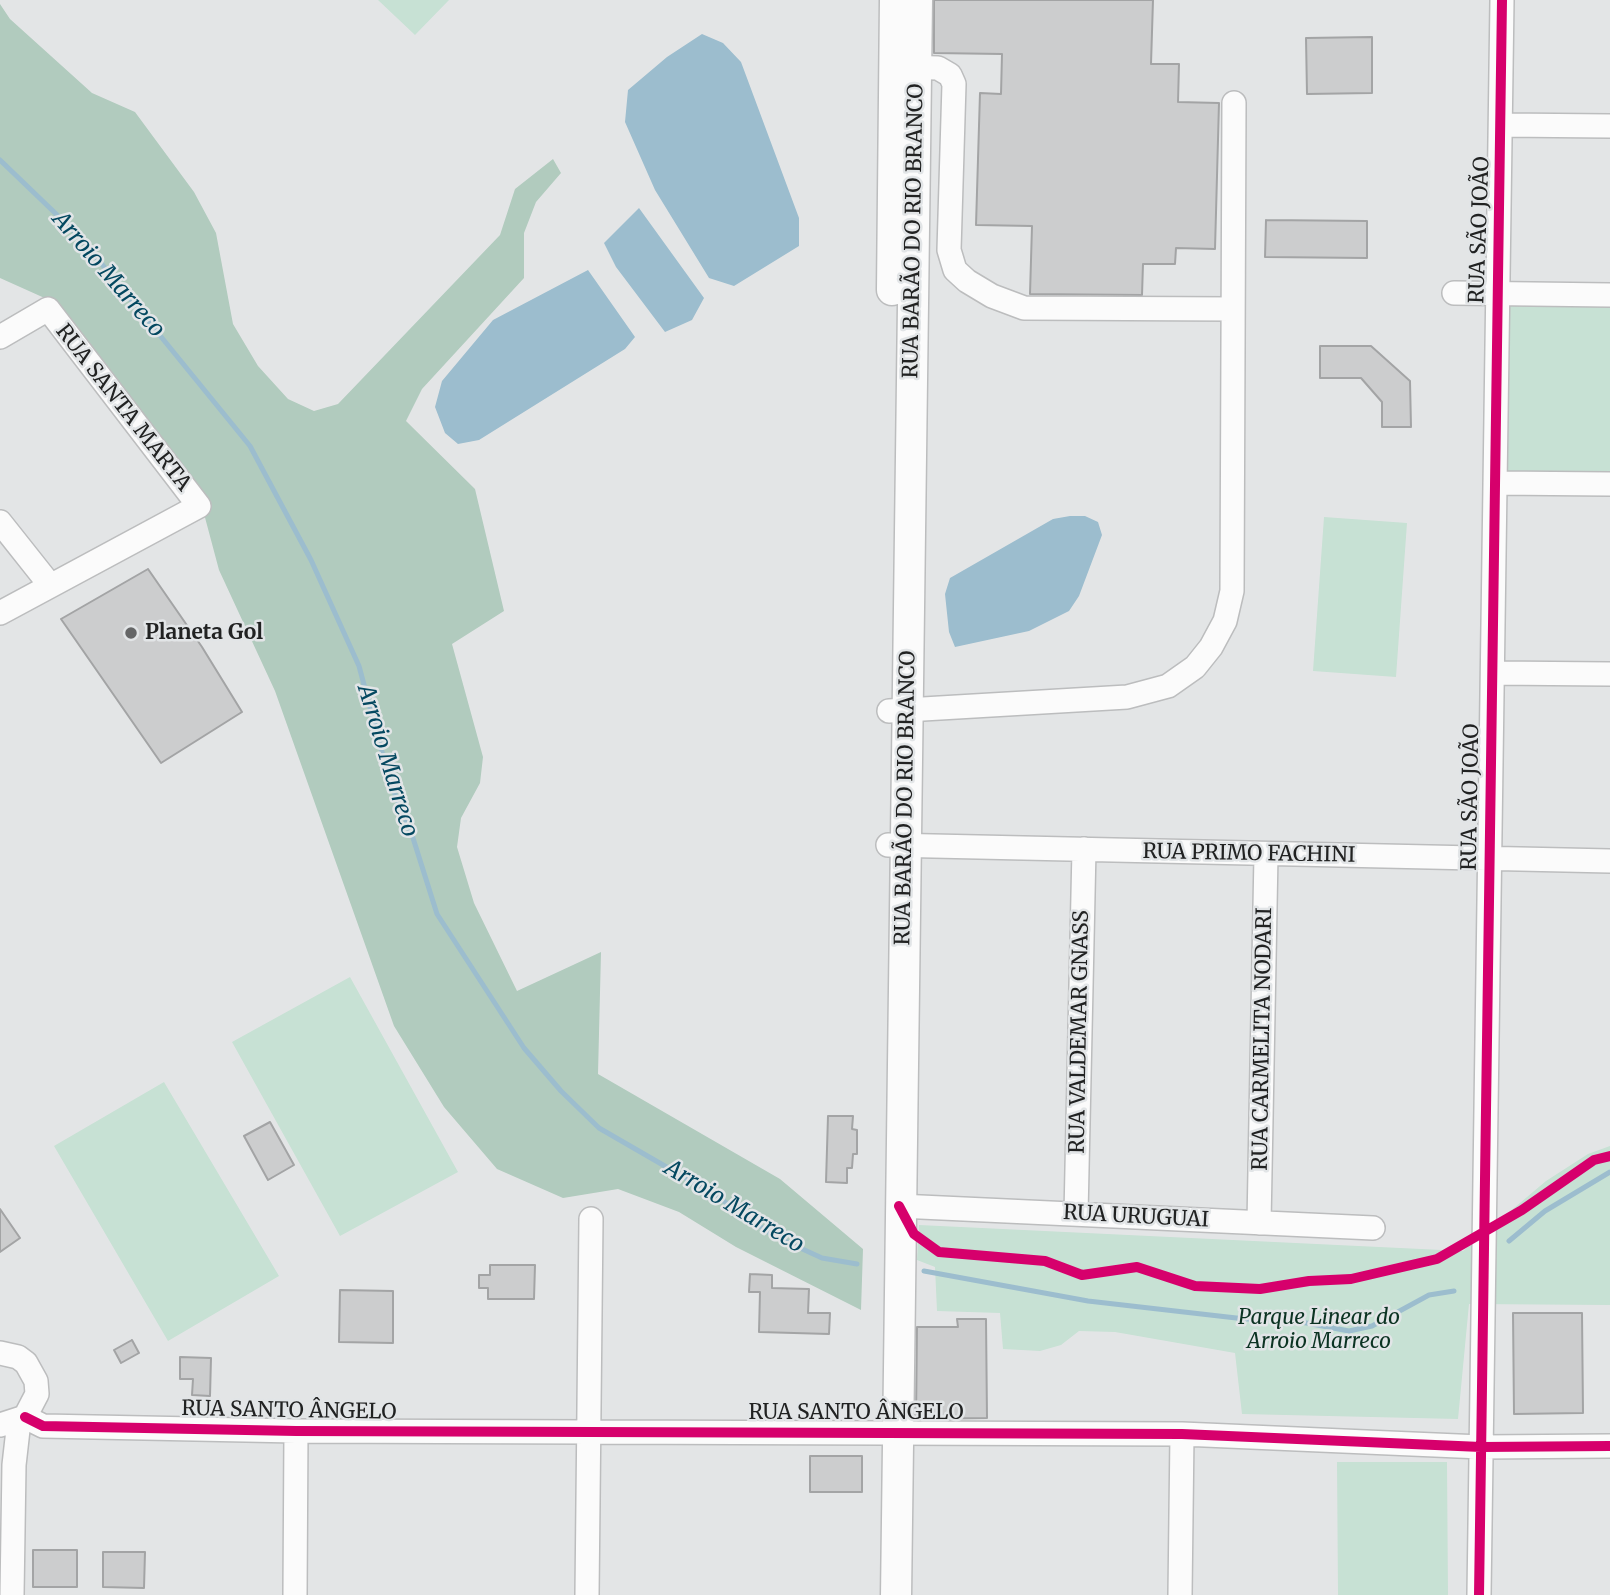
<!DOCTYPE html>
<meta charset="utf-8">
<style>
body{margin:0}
canvas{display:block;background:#e3e5e6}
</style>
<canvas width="1610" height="1595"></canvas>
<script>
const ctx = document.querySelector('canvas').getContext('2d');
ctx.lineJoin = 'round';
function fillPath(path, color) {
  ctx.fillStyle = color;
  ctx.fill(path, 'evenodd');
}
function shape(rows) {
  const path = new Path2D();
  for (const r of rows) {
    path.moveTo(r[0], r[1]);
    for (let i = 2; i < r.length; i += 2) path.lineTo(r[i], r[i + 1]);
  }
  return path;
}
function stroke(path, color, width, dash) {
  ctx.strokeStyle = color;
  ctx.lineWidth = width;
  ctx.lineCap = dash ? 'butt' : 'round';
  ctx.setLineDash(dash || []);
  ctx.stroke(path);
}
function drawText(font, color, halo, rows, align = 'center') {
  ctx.font = font + ' Merriweather,serif';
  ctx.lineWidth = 5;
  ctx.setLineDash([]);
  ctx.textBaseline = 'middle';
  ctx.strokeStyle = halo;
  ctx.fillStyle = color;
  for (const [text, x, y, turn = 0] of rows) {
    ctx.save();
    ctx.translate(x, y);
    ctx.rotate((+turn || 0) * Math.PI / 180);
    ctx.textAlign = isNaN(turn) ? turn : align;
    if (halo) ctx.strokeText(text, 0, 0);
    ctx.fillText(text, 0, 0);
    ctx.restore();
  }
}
const green = shape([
 [378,0,449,0,415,35],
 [1507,302,1610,304,1610,474,1504,473],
 [1324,517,1407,523,1396,677,1313,671],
 [350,977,458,1172,340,1236,232,1042],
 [164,1082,279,1276,168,1341,54,1146],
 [1610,1146,1610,1305,1469,1304,1458,1419,1242,1414,1235,1353,1115,1332,1079,1331,1061,1345,1040,1351,1003,1349,1000,1313,937,1311,935,1267,917,1260,919,1225,1463,1251,1546,1181,1588,1154],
 [1337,1462,1447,1462,1448,1595,1338,1595]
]);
const forest = shape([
 [0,4,10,19,92,93,135,112,194,192,216,233,233,324,258,366,288,399,314,411,338,404,500,235,515,189,553,159,561,173,536,202,524,233,524,278,422,389,406,421,475,489,504,611,452,644,483,757,480,783,461,818,457,847,474,903,517,991,601,952,598,1074,780,1179,863,1249,861,1310,736,1247,679,1212,618,1189,563,1198,497,1169,444,1107,394,1026,275,691,219,570,199,495,49,300,0,278]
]);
const water = shape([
 [702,34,723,43,741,62,799,218,799,246,734,286,709,278,655,190,625,122,628,90,667,57],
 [639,208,704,298,692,320,665,332,616,267,604,243],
 [588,270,635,337,625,349,479,440,458,444,445,433,435,407,442,381,493,320],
 [1070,516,1085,516,1098,522,1102,535,1079,596,1069,611,1029,631,955,647,949,632,945,594,950,578,1053,519]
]);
const stream = shape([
 [0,160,79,236,250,446,311,560,359,666,390,782,413,838,437,914,524,1048,561,1091,599,1128,715,1195,774,1236,822,1258,857,1264],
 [1509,1241,1545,1211,1610,1172],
 [924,1271,1088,1301,1245,1319,1285,1319,1349,1331,1372,1326,1429,1295,1454,1291]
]);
const building = shape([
 [934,0,1153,0,1151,64,1179,64,1178,102,1219,103,1215,249,1176,248,1175,264,1143,264,1142,295,1030,294,1032,226,976,225,980,93,1001,94,1002,54,934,53,934,0],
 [1372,37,1372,93,1307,94,1306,38,1372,37],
 [1266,220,1367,221,1367,258,1265,257,1266,220],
 [1320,346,1371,346,1410,381,1411,427,1382,427,1382,402,1361,378,1320,378,1320,346],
 [148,569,202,647,242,712,161,763,61,619,148,569],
 [828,1116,853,1116,852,1129,857,1130,857,1154,853,1154,852,1168,847,1168,847,1183,826,1182,828,1116],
 [270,1122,294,1165,268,1180,244,1136,270,1122],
 [0,1209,20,1238,0,1252,0,1209],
 [490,1265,535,1265,534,1299,488,1299,488,1288,479,1288,479,1275,490,1275,490,1265],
 [750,1274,772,1275,772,1288,809,1289,808,1313,830,1313,829,1334,759,1332,760,1292,749,1292,750,1274],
 [340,1290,393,1291,393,1343,339,1342,340,1290],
 [1513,1313,1582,1313,1583,1413,1514,1414,1513,1313],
 [957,1319,986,1319,987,1418,916,1419,917,1327,958,1327,957,1319],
 [132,1340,139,1353,121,1363,114,1350,132,1340],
 [180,1357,211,1358,210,1396,192,1395,193,1379,180,1379,180,1357],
 [810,1456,862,1456,862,1492,810,1492,810,1456],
 [33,1550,77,1550,77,1587,33,1587,33,1550],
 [103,1552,145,1552,144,1588,103,1587,103,1552]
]);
const minor = shape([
 [901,67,938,68,950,75,954,84,949,250,955,270,967,281,992,296,1024,308,1233,309],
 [1502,125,1610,126],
 [1454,293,1610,295],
 [0,337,48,309,199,506,0,613],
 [1495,483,1610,484],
 [0,522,50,585],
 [1493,673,1610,674],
 [889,711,1127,697,1168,686,1195,667,1211,647,1225,621,1232,591,1234,103],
 [888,845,1610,861],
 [899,1206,1373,1228],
 [1076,1214,1084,849],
 [1259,1223,1266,855],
 [0,1353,18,1357,26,1363,36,1381,37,1394,25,1417,0,1425],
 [25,1417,43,1426,296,1431,1182,1434,1481,1447,1610,1446],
 [12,1595,14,1465,19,1421],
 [295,1595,296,1431],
 [587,1595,591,1219],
 [1180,1595,1182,1434],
 [1479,1595,1502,0]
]);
const major = shape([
 [892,290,895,0],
 [896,1595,917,0]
]);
const cycleway = shape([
 [899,1206,914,1234,939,1252,1045,1261,1082,1275,1137,1267,1195,1286,1260,1289,1309,1281,1351,1279,1437,1259,1522,1210,1594,1160,1610,1156],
 [25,1417,43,1426,296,1431,1182,1434,1481,1447,1610,1446],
 [1479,1595,1502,0]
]);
const markers = [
 [131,633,7,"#656667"]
];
const streetNames = [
 ["RUA SÃO JOÃO",1480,230,-88],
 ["RUA BARÃO DO RIO BRANCO",914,231,-89],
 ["RUA SANTA MARTA",123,408,52],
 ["RUA SÃO JOÃO",1471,797,-89],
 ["RUA BARÃO DO RIO BRANCO",906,798,-89],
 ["RUA PRIMO FACHINI",1249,854,1],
 ["RUA VALDEMAR GNASS",1080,1032,-89],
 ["RUA CARMELITA NODARI",1263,1039,-89],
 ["RUA URUGUAI",1136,1217,3],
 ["RUA SANTO ÂNGELO",289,1411,1],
 ["RUA SANTO ÂNGELO",856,1413]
];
const poiNames = [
 ["Planeta Gol",145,633]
];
const parkNames = [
 ["Parque Linear do",1319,1318],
 ["Arroio Marreco",1319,1342]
];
const waterNames = [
 ["Arroio Marreco",108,275,49],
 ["Arroio Marreco",387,761,73],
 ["Arroio Marreco",734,1207,31]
];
fillPath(green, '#c7e1d4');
fillPath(forest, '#b1cbbe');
fillPath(water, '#9cbdce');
stroke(stream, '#9cbdce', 5);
fillPath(building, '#cccdce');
stroke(building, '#a3a4a5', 2);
stroke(minor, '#bcbdbe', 26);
stroke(major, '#bcbdbe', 33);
stroke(minor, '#fbfbfb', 23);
stroke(major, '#fbfbfb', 30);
stroke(cycleway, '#d6006c', 10);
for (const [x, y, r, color] of markers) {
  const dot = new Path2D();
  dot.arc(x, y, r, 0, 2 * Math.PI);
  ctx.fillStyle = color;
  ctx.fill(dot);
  stroke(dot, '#e2e5e7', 2.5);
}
drawText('21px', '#212222', '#e2e5e7', streetNames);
drawText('bold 21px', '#212222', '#e2e5e7', poiNames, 'left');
drawText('italic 21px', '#0b3322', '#e2e5e7', parkNames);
drawText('italic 23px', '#044860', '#e2e5e7', waterNames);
</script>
